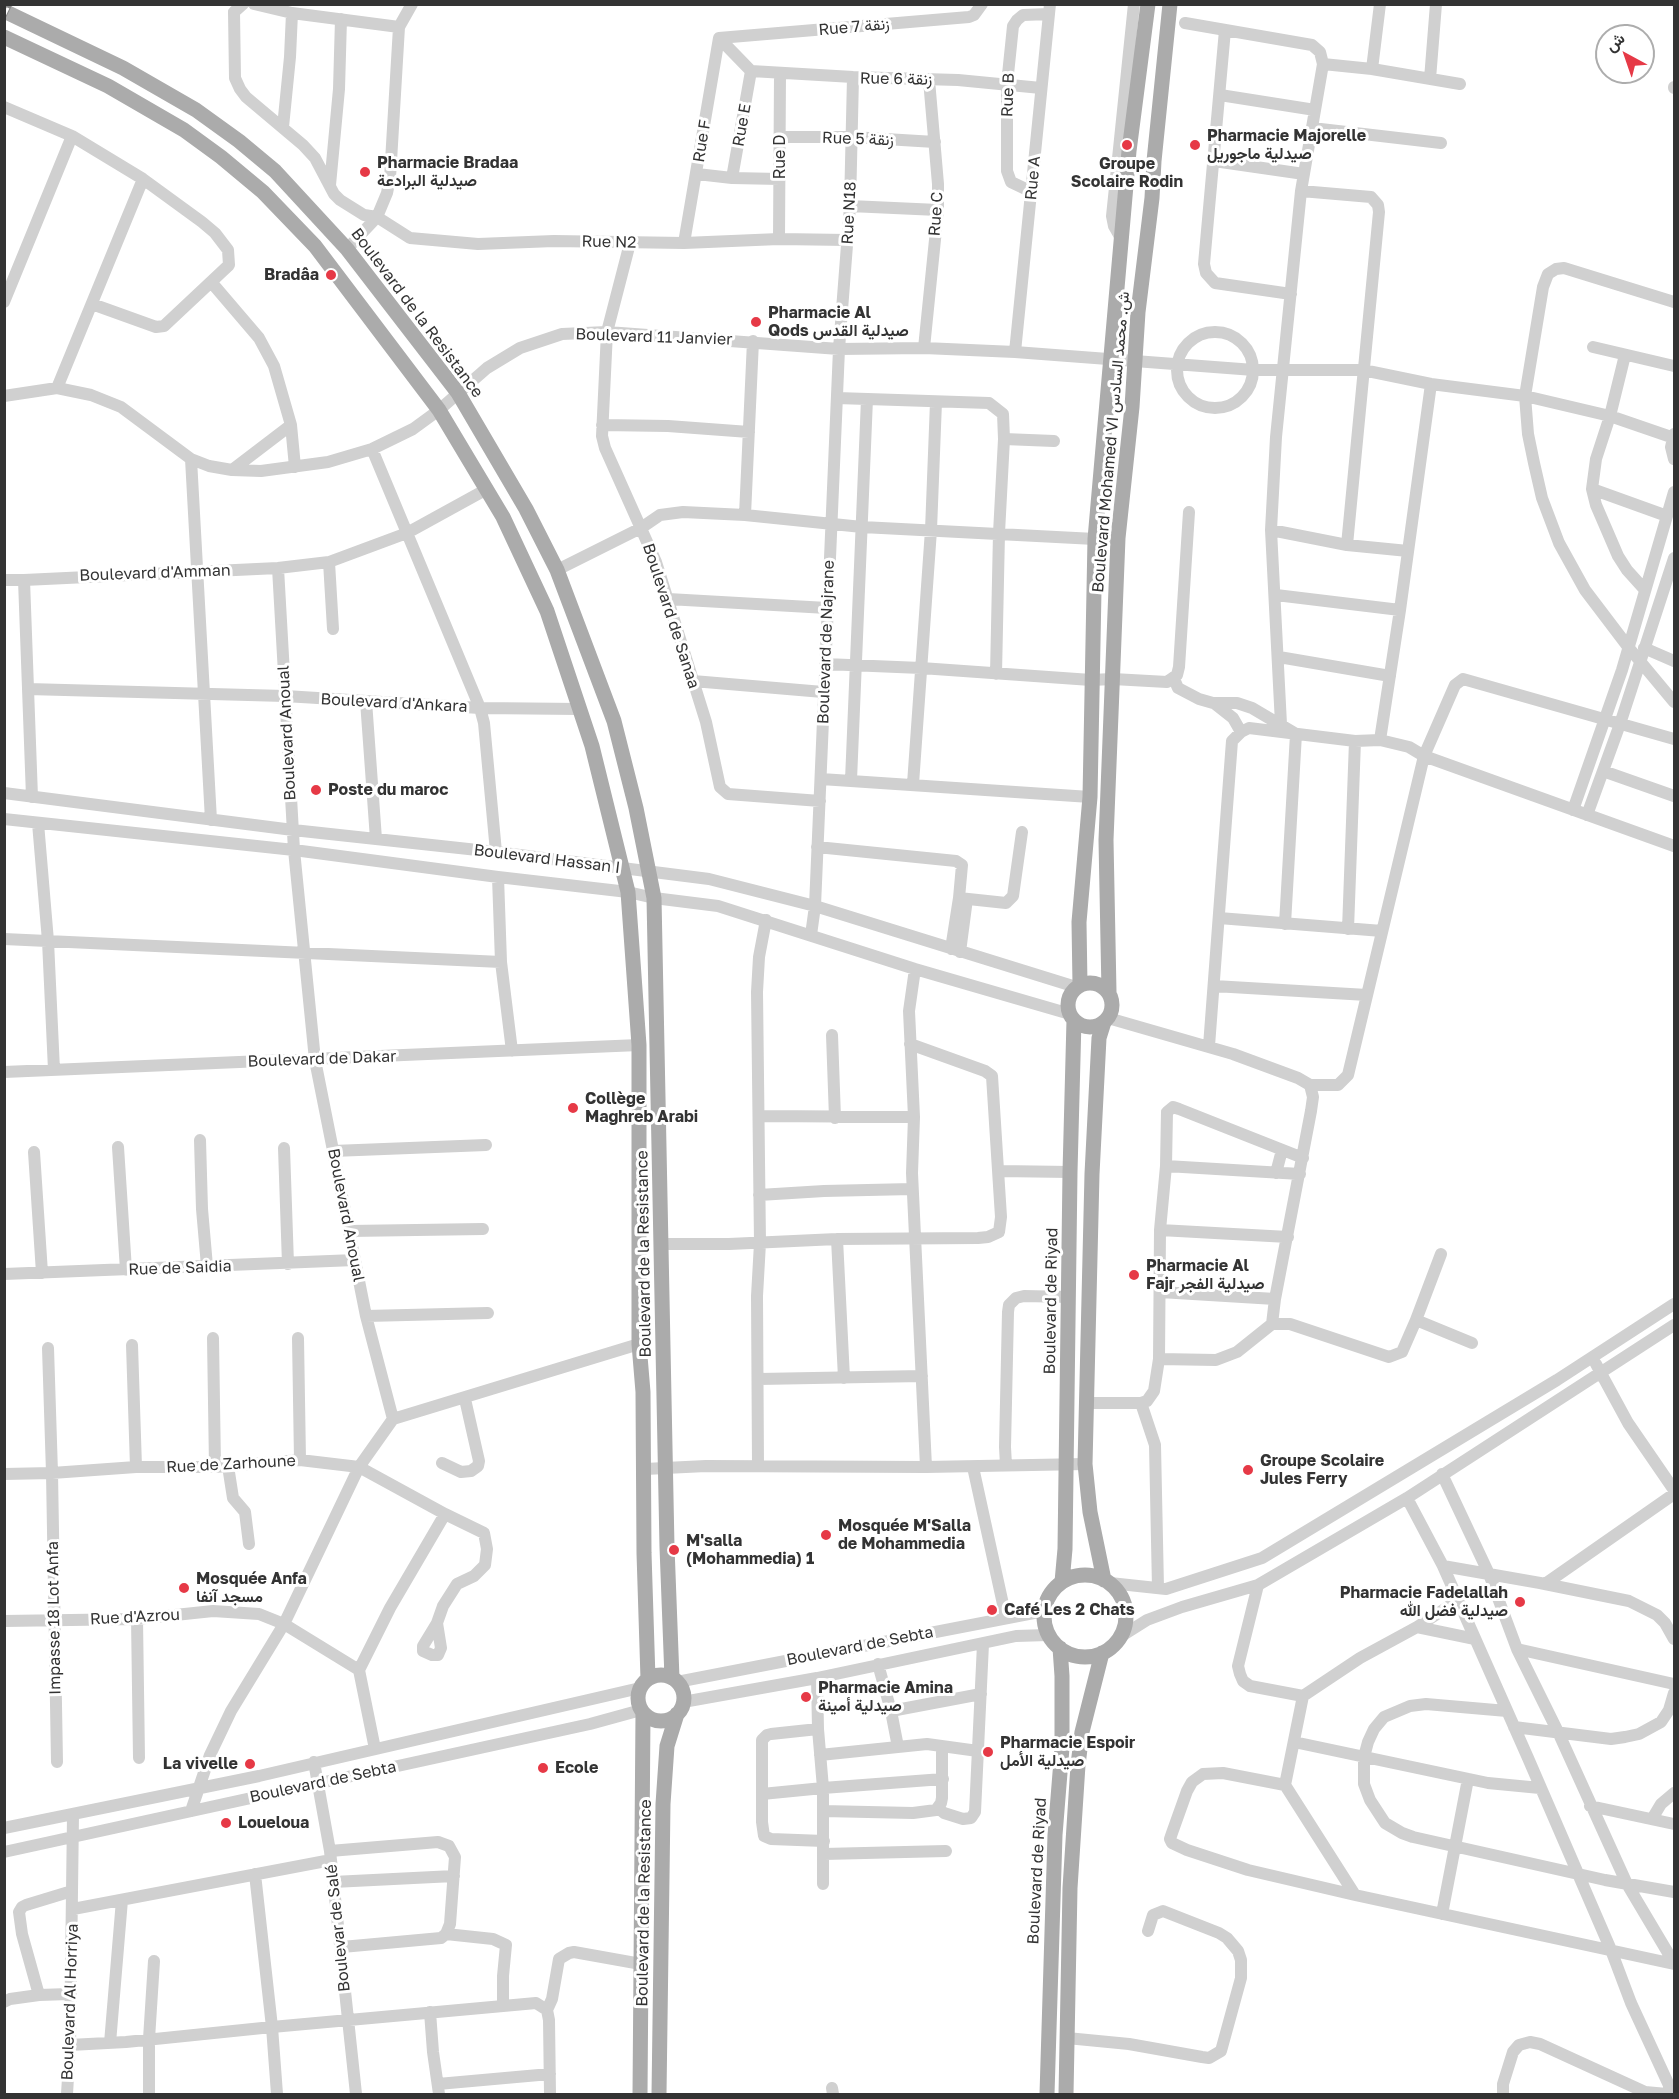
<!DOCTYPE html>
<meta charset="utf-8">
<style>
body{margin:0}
#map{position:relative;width:1679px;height:2099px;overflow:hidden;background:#fff;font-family:"Golos Text",Vazirmatn,sans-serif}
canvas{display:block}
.frame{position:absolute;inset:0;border:6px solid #333;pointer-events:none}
.north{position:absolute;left:1595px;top:24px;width:60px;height:60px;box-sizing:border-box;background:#fff;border:2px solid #adadad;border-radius:50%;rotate:320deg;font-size:16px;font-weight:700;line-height:24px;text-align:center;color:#333}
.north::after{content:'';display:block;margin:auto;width:21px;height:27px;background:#e63946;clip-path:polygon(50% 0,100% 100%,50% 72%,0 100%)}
</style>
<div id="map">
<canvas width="1679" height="2099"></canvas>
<div class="frame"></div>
<div class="north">ش</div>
</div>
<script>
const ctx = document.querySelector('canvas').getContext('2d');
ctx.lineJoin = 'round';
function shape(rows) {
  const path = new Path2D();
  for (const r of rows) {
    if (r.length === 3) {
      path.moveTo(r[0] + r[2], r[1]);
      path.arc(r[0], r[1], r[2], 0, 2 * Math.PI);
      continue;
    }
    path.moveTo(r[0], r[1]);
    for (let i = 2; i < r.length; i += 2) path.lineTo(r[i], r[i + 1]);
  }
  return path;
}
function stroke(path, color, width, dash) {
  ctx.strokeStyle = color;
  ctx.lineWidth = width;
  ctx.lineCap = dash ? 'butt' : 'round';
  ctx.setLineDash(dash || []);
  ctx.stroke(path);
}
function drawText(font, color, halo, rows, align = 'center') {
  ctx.font = font + ' "Golos Text",Vazirmatn,sans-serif';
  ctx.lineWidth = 6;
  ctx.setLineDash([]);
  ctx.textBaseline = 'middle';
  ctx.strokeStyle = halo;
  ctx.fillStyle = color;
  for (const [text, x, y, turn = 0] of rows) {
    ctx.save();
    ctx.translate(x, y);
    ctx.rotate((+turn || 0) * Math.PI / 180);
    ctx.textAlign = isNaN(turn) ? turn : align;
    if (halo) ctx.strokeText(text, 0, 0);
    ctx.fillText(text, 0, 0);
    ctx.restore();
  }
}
const minor = shape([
 [243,4,234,12,235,78,240,89,246,97,303,145,315,158,334,194,340,200,364,215,377,217,410,238,478,244,554,241,684,243,779,239,847,240],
 [254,4,292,13,399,27],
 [1185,23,1312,45,1320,52,1323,64,1301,191,1276,437,1271,530,1281,724],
 [1225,30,1204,264,1206,273,1215,283,1291,294],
 [719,38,969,17,974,15,982,4],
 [719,38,751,71],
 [1323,64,1372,69,1460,84],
 [1372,69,1380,4],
 [751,71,853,77,958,80,1041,88],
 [1430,79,1436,4],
 [1674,87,1674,88],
 [1220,95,1315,110],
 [4,107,72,136,143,179,202,222,215,233,228,250,229,265,164,326,156,327,92,304],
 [283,127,290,57,292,13],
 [1312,128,1441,143],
 [780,137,852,137,935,142],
 [1214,161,1304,174],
 [697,174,732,178,780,179],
 [732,178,751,71],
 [330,185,339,89,341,19],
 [1301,191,1371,197,1378,205,1379,212,1347,545],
 [1032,192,1011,182,1007,171,1007,84,1013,26,1017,20,1023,15,1049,14],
 [850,206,938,210],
 [779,239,780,74],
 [1122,240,1114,226,1112,216,1134,4],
 [630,243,607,332,602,436,605,448,656,562,706,722,720,787,728,794,820,801],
 [684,243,719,38],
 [347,249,377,217,387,193,390,178,399,27,412,4],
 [212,283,259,338,274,366,291,425,295,467],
 [4,302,72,136],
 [1674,302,1564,268,1556,269,1548,274,1543,287,1525,396,1528,434,1534,463,1542,498,1559,543,1585,590,1629,648,1674,702],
 [1215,370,38],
 [1593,347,1674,366],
 [924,348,938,210,938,184,929,80],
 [1015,352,1050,4],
 [1625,355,1610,416,1596,459,1592,489,1596,505,1618,556,1627,570,1645,590],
 [57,388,143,179],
 [4,396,57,388,91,395,121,407,191,459,209,466,232,470,261,471,328,462,372,449,413,429,439,410,487,368,520,348,562,334,607,332,839,349,924,348,1015,352,1254,370,1363,370,1431,384,1525,396,1610,416,1674,438],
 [837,398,989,403,1003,414,1004,439,999,533,996,674],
 [602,425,668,426,749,432],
 [1674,434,1671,447,1674,459],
 [1004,439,1054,441],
 [372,449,480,708,484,723,496,852],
 [191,459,211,820],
 [232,470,291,425],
 [1592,489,1667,516],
 [745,515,753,341],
 [1271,530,1347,545,1408,551],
 [329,562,333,629],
 [557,570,641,528,660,515,683,512,745,515,862,527,1095,539,1118,538],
 [4,580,24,580],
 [1276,595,1400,610],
 [668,599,827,608],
 [1644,648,1674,661],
 [1279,657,1390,676],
 [825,664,921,668,1091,680,1113,679,1167,682,1177,675,1179,667,1189,512],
 [1174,679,1178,688,1199,699,1213,703,1237,703,1252,708,1296,734,1285,924],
 [693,681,823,692],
 [28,689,285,696,480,708,579,709],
 [366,701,376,839],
 [1214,703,1233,718,1241,732],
 [1674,739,1463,679,1455,685,1424,756,1674,846],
 [1380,740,1400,610,1431,384],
 [1603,771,1674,796],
 [821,779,1090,797],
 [851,780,867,399],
 [913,784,931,530,936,402],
 [4,793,293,830,496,852,709,879,815,906,1076,987],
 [32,797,24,580,278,568,329,562,407,533,487,489],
 [1573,810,1622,670,1674,492],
 [1587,815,1620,724,1674,558],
 [4,819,294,850,498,877,628,892,654,898,718,906,915,969,1070,1014],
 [38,823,48,941,54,1070],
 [817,847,956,861,962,865,959,898,1006,903,1013,896,1022,832],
 [498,877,501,962,512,1051],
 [1219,918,1382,931],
 [1348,929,1355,741],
 [811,935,815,906,839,349,850,206,853,77],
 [4,939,501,962],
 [951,949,959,898],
 [960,952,967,899],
 [915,969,909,1011,914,1117,912,1173,926,1467],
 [1214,986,1367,995],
 [1108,1018,1233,1054,1298,1078,1310,1085,1313,1097,1311,1111,1275,1299,1272,1324],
 [832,1035,835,1118],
 [1209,1046,1232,741,1241,732,1249,728,1355,741,1380,740,1409,747,1424,756,1348,1075,1338,1085,1310,1085],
 [4,1072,639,1045],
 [759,1116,914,1117],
 [200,1140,202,1209,207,1266],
 [118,1147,126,1270],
 [284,1148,288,1264],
 [333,1151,486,1145],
 [34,1152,42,1273],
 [1166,1166,1300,1174],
 [999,1171,1070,1172],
 [1276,1173,1282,1150],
 [759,1195,824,1191,912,1189],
 [1160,1230,1288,1237],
 [349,1231,483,1229],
 [837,1239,844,1378],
 [662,1244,729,1244,837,1239,978,1238,988,1237,999,1232,1001,1217,992,1076,985,1071,910,1044],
 [4,1274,355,1260],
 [1160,1292,1275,1299],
 [366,1316,488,1313],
 [1416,1320,1441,1254],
 [213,1338,215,1467],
 [298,1338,300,1460],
 [132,1345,136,1467],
 [48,1348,52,1473,57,1762],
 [1159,1359,1160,1230,1166,1166,1167,1112,1173,1107,1179,1109,1303,1158],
 [1596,1364,1628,1423,1674,1490],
 [759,1379,922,1376],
 [1086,1403,1141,1403,1147,1401,1154,1391,1159,1359,1216,1360,1237,1352,1272,1324,1290,1324,1389,1357,1402,1352,1416,1320,1472,1343],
 [1141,1403,1155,1445,1158,1588],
 [393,1419,639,1344],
 [442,1463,461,1472,471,1471,478,1466,479,1461,465,1399],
 [1006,1465,1005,1447,1008,1312,1009,1305,1016,1298,1024,1296,1069,1297],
 [228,1466,233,1498,245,1512,249,1544],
 [758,1466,757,1296,760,1243,757,992,759,957,766,920],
 [973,1467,1006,1618],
 [645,1469,706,1466,926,1467,1085,1464],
 [4,1474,52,1473,136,1467,215,1467,300,1460,359,1467,445,1514,484,1533,487,1549,485,1565,474,1576,457,1584,443,1606,437,1623,423,1646,423,1651,432,1655,438,1655,441,1648,437,1623],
 [1442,1474,1489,1574,1517,1649,1559,1734,1627,1884,1674,1963],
 [1407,1498,1443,1566,1528,1758,1611,1950,1631,2003,1673,2094],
 [1443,1566,1540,1583,1629,1601,1657,1615,1665,1623,1674,1639],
 [1110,1583,1166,1589,1262,1558,1557,1380,1674,1304],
 [1545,1584,1674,1494],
 [1258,1585,1238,1666,1240,1674,1243,1681,1250,1686,1303,1696],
 [137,1619,139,1758],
 [4,1621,137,1619,213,1611,259,1614,284,1624,359,1670],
 [1417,1627,1475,1639],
 [1120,1637,1147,1620,1182,1607,1258,1585,1407,1498,1674,1325],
 [1517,1649,1674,1684],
 [878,1664,891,1711,898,1747],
 [817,1678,818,1729,823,1788,823,1884],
 [677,1682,1044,1611],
 [683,1702,817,1678,1016,1636,1048,1635],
 [891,1711,981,1694],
 [1507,1711,1426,1704,1410,1706,1384,1717,1374,1729,1368,1742,1364,1757,1364,1784,1370,1800,1385,1823,1402,1833,1413,1837,1605,1880,1674,1892],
 [1514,1727,1611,1739,1625,1737,1639,1734,1661,1722,1669,1710,1674,1693],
 [818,1729,771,1734,767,1735,762,1740,762,1822,764,1836,771,1839,824,1841],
 [1294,1742,1488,1783,1540,1788],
 [375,1749,359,1670,390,1608,445,1514],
 [820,1755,927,1744,978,1751],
 [314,1762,330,1851,356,2094],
 [1285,1785,1223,1773,1203,1774,1192,1782,1187,1791,1172,1833,1170,1839,1172,1843,1187,1850,1248,1870,1355,1895,1674,1964],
 [762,1794,823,1788,943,1779],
 [1590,1806,1674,1824],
 [938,1808,944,1813,963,1819,971,1818,975,1812,983,1644],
 [191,1811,210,1755,231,1711,284,1624,359,1467,393,1419,366,1316,315,1060,294,850,278,568],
 [823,1811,913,1813,936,1810,941,1803,942,1798,942,1746],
 [1652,1819,1661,1804,1674,1793],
 [4,1828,259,1776,640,1688],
 [330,1851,438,1842,449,1846,455,1857,450,1924,446,1934,441,1938,342,1947],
 [4,1852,590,1724,641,1710],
 [824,1854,946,1851],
 [255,1874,272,2027,277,2094],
 [333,1882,454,1876],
 [1355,1895,1285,1785,1303,1696,1360,1658,1417,1627,1457,1601],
 [73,1909,331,1860],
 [1442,1914,1468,1779],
 [446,1934,493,1939,506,1945,503,1976,503,2006],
 [39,1995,22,1934,19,1912,22,1907,26,1905,72,1891],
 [4,2002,10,1999,39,1995,69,1994],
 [547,2010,552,1999,559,1959,569,1953,574,1952,641,1964],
 [430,2012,433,2052,439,2094],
 [1067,2038,1129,2044,1202,2057,1209,2058,1221,2051,1241,1978,1241,1960,1238,1951,1227,1938,1219,1933,1163,1911,1153,1915,1148,1931],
 [110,2043,122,1900],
 [70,2045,126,2042,272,2027,536,2003,547,2010,549,2020,550,2094],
 [438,2084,550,2074],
 [832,2088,833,2094],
 [67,2094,70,2045,73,1815],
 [149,2094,149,2039,154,1961],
 [1503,2094,1503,2084,1513,2052,1519,2045,1530,2042,1540,2044,1645,2092,1667,2094]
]);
const major = shape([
 [4,11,123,68,196,110,239,141,275,171,347,249,458,393,526,509,557,570,614,721,636,808,654,898,667,1547,672,1678],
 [4,37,108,86,184,130,221,157,263,192,315,246,439,410,503,517,547,611,592,746,628,892,639,1045,639,1344,643,1392,644,1553,648,1679],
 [1090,1005,22],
 [1080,985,1079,922,1090,797,1095,539,1129,151,1148,4],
 [1109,992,1106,840,1118,538,1132,407,1138,312,1152,198,1154,161,1170,4],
 [1104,1022,1099,1038,1092,1174,1085,1464,1090,1512,1104,1580],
 [1085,1616,41],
 [1062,1582,1065,1549,1070,1172,1074,1020],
 [661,1698,23],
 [640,2094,643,1713],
 [659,2094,663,1804,667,1746,677,1714],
 [1047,2094,1055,1835,1062,1748,1062,1676,1060,1648],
 [1066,2094,1070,1888,1078,1765,1082,1732,1102,1653]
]);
const rail = shape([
 [4,16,10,4]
]);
const markers = [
 [1127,145,6,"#e63946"],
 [1195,145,6,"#e63946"],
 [365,172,6,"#e63946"],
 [331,275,6,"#e63946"],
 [756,322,6,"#e63946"],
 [316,790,6,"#e63946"],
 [573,1108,6,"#e63946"],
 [1134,1275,6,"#e63946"],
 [1248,1470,6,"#e63946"],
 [826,1535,6,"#e63946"],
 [674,1550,6,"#e63946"],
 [184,1588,6,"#e63946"],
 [1520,1602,6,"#e63946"],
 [992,1610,6,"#e63946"],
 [806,1697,6,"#e63946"],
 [988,1752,6,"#e63946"],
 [250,1764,6,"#e63946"],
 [543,1768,6,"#e63946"],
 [226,1823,6,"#e63946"]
];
const streetNames = [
 ["Rue 7 زنقة",854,27,-5],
 ["Rue 6 زنقة",896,79,1],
 ["Rue B",1008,95,-88],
 ["Rue E",742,125,-80],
 ["Rue 5 زنقة",858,139,2],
 ["Rue F",702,141,-81],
 ["Rue D",780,157,-90],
 ["Rue A",1033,178,-85],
 ["Rue N18",849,213,-87],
 ["Rue C",936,214,-86],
 ["Rue N2",609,242,1],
 ["Boulevard de la Resistance",417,313,53],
 ["Boulevard 11 Janvier",654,337,2],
 ["Boulevard Mohamed VI ش. محمد السادس",1111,442,-85],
 ["Boulevard d'Amman",155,573,-2],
 ["Boulevard de Sanaa",671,616,72],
 ["Boulevard de Najrane",826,642,-88],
 ["Boulevard d'Ankara",394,703,3],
 ["Boulevard Anoual",287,733,-93],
 ["Boulevard Hassan I",547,859,7],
 ["Boulevard de Dakar",322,1059,-2],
 ["Boulevard Anoual",346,1215,79],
 ["Boulevard de la Resistance",644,1254,-91],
 ["Rue de Saidia",180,1268,-2],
 ["Boulevard de Riyad",1051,1301,-89],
 ["Rue de Zarhoune",231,1464,-3],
 ["Rue d'Azrou",135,1617,-3],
 ["Impasse 18 Lot Anfa",54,1618,-91],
 ["Boulevard de Sebta",860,1646,-11],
 ["Boulevard de Sebta",323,1782,-12],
 ["Boulevard de Riyad",1037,1871,-87],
 ["Boulevard de la Resistance",644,1903,-89],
 ["Boulevar de Salé",338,1928,-96],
 ["Boulevard Al Horriya",70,2002,-88]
];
const poiNames = [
 ["Pharmacie Majorelle",1207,136],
 ["صيدلية ماجوريل",1207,154],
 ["Pharmacie Bradaa",377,163],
 ["صيدلية البرادعة",377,181],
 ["Groupe",1127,164,"center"],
 ["Scolaire Rodin",1127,182,"center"],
 ["Bradâa",319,275,"right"],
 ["Pharmacie Al",768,313],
 ["Qods صيدلية القدس",768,331],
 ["Poste du maroc",328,790],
 ["Collège",585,1099],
 ["Maghreb Arabi",585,1117],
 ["Pharmacie Al",1146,1266],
 ["Fajr صيدلية الفجر",1146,1284],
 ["Groupe Scolaire",1260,1461],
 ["Jules Ferry",1260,1479],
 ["Mosquée M'Salla",838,1526],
 ["de Mohammedia",838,1544],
 ["M'salla",686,1541],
 ["(Mohammedia) 1",686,1559],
 ["Mosquée Anfa",196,1579],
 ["مسجد آنفا",196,1597],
 ["Pharmacie Fadelallah",1508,1593,"right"],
 ["صيدلية فضل الله",1508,1611,"right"],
 ["Café Les 2 Chats",1004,1610],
 ["Pharmacie Amina",818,1688],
 ["صيدلية أمينة",818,1706],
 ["Pharmacie Espoir",1000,1743],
 ["صيدلية الأمل",1000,1761],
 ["La vivelle",238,1764,"right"],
 ["Ecole",555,1768],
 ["Loueloua",238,1823]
];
stroke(minor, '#d0d0d0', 12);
stroke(major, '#ababab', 15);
stroke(rail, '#888', 5);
stroke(rail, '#fff', 3, [9]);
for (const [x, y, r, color] of markers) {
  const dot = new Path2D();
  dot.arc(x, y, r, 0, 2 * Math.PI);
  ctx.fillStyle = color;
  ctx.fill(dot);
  stroke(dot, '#fff', 2);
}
drawText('16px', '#333', '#fff', streetNames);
drawText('bold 16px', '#333', '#fff', poiNames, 'left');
</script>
